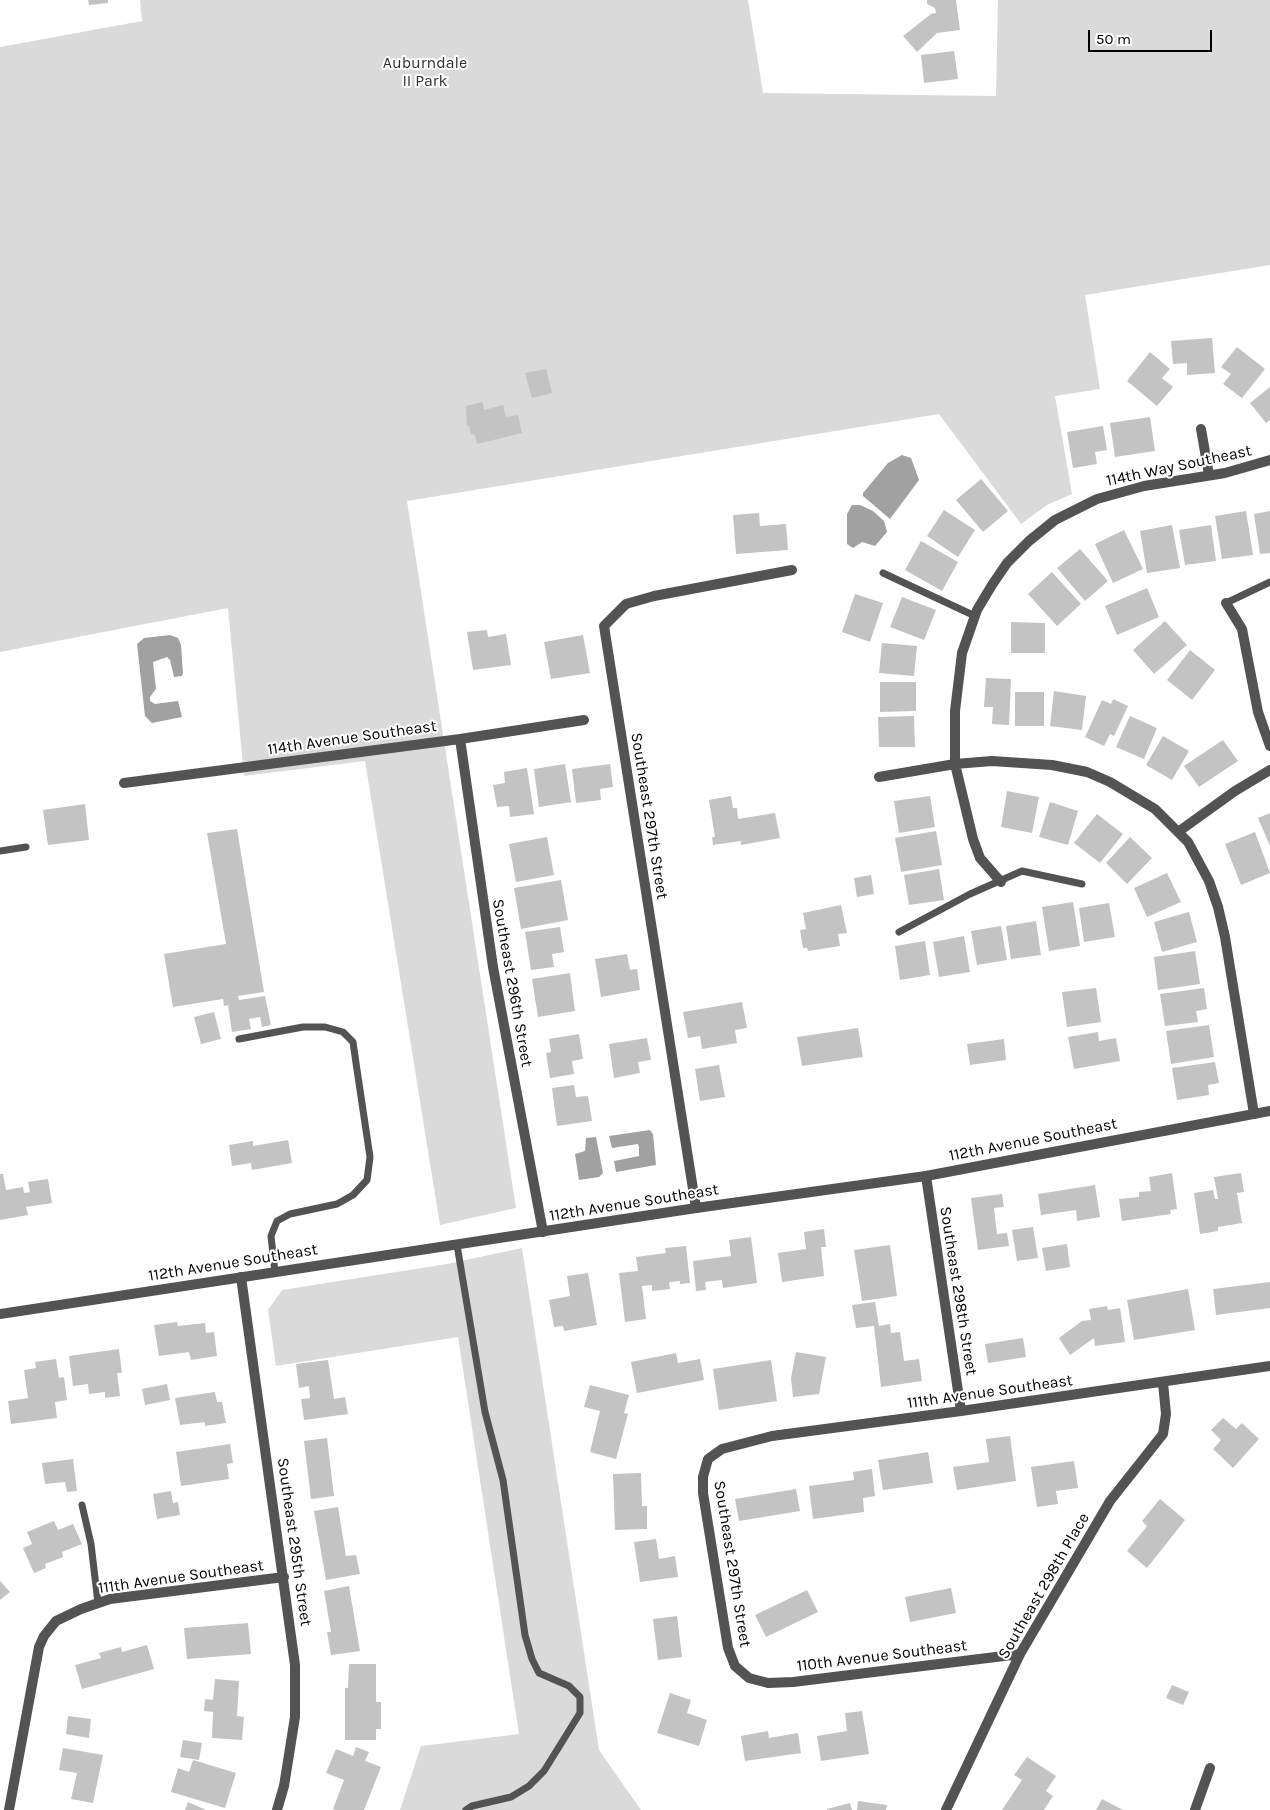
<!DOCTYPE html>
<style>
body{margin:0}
#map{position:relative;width:1270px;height:1810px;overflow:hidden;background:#fff;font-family:Karla,sans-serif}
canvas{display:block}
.scale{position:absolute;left:1088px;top:30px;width:124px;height:22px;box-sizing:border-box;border:2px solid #000;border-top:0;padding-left:6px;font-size:15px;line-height:18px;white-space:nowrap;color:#000;-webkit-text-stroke:4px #fff;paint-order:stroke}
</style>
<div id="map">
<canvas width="1270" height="1810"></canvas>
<div class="scale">50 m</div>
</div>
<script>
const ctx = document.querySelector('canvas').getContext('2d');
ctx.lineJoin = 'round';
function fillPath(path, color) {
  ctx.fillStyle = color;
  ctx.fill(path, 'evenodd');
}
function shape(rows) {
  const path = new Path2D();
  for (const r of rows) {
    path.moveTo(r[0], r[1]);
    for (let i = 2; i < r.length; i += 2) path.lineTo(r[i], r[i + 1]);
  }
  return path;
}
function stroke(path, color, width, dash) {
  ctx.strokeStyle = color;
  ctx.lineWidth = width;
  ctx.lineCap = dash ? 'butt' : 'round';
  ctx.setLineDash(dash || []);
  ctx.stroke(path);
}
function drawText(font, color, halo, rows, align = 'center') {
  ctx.font = font + ' Karla,sans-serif';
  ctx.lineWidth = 4;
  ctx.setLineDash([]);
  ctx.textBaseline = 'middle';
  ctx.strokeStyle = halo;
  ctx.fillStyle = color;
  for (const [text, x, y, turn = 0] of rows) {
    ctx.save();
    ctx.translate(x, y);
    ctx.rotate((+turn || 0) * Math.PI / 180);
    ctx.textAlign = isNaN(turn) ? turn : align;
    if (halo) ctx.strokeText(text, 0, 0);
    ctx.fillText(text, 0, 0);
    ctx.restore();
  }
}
const green = shape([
 [140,0,748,0,763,93,996,96,998,0,1270,0,1270,265,1085,295,1100,389,1055,396,1072,494,1047,505,1021,524,939,414,407,501,516,1208,440,1225,365,761,244,776,228,608,0,652,0,47,142,21],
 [522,1248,599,1750,641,1810,400,1810,421,1746,519,1734,458,1337,276,1366,268,1310,282,1290,447,1264]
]);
const water = shape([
 [902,455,911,458,919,480,890,519,863,496,863,493,888,463],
 [852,505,860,505,873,511,884,521,887,532,875,546,862,542,853,548,847,544,847,514],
 [170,635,178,638,181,645,183,673,182,676,174,677,170,660,167,657,153,662,156,689,150,697,150,701,155,704,178,701,182,717,152,723,145,716,137,644,144,638],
 [650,1130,653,1134,656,1165,616,1172,614,1161,639,1156,639,1147,638,1144,612,1148,609,1136],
 [596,1137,603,1173,599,1177,579,1180,575,1154,585,1151,586,1138]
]);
const building = shape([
 [88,0,108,0,108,3,89,5],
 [927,0,956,0,960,30,937,33,917,52,903,36,931,14,936,13,935,8,927,4],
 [954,51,958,79,924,83,921,55],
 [1212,338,1215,373,1187,375,1187,363,1173,364,1171,341],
 [1237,347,1265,369,1242,398,1223,384,1231,374,1221,367],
 [1150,352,1170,369,1162,378,1173,387,1157,406,1127,381],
 [546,369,552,393,532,398,525,373],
 [1270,387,1270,420,1266,423,1250,403],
 [483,402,484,410,503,405,506,417,518,415,522,433,477,444,475,435,471,434,469,426,467,426,466,406],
 [1150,417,1155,451,1115,457,1110,423],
 [1103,426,1107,450,1095,452,1097,464,1073,468,1067,432],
 [981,479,1008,511,983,532,956,500],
 [944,510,975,530,958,557,927,536],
 [1246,511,1253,555,1222,559,1215,516],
 [1270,511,1270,553,1260,554,1254,514],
 [759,513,760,526,786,524,788,550,736,554,733,515],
 [1172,525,1180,568,1147,573,1140,531],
 [1211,525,1216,561,1185,565,1179,530],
 [1124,530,1143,569,1113,583,1095,544],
 [921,541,958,562,942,591,905,570],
 [1080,549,1108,581,1085,601,1057,568],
 [1052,572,1081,604,1057,626,1028,594],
 [1147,588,1159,617,1117,635,1105,606],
 [855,594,883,603,870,642,842,632],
 [902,597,936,610,924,640,890,627],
 [1165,621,1187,645,1154,674,1133,650],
 [1011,622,1045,623,1045,653,1011,653],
 [487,630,488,637,506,634,511,665,473,670,467,632],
 [583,635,590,673,551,679,544,642],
 [882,643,917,646,914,676,879,673],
 [1190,650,1215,670,1192,700,1167,680],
 [986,678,1011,679,1009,725,992,724,993,707,984,707],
 [880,682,916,682,916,711,880,712],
 [1054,691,1086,696,1082,730,1050,726],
 [1015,692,1044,692,1044,726,1015,726],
 [1113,699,1128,706,1114,736,1110,734,1104,746,1085,737,1102,700,1111,704],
 [914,716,915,747,879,747,878,717],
 [1130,716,1157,728,1144,759,1116,747],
 [1163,736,1189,751,1172,780,1146,765],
 [1223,740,1238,761,1199,787,1184,766],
 [565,764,571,802,539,807,534,769],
 [610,764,613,787,600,789,601,800,576,803,572,769],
 [527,768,534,814,510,817,509,806,497,807,493,785,505,783,504,772],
 [1007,791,1039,797,1032,833,1001,827],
 [731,796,733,808,737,808,738,819,775,813,780,838,741,845,741,841,713,845,712,837,715,837,709,800],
 [930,796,935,827,899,833,894,801],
 [1050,802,1078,811,1068,845,1039,837],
 [85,804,89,840,48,845,43,810],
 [1270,813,1270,846,1258,818],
 [1097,814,1123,834,1100,863,1074,843],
 [237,829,264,992,238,996,239,1000,265,996,271,1025,262,1027,260,1017,249,1019,251,1029,232,1032,228,1005,224,1006,223,999,173,1007,164,954,226,944,207,833],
 [936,831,942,865,901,872,895,838],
 [1255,832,1270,873,1241,885,1225,844],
 [547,837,554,875,516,882,509,844],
 [1130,837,1152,858,1127,884,1106,863],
 [939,869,944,900,909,905,904,875],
 [1167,873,1181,902,1147,917,1134,888],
 [871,875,874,894,857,897,854,878],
 [561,880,568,920,521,929,514,888],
 [1073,902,1080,946,1049,951,1042,907],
 [1109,903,1115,937,1084,942,1079,908],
 [841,905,847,933,838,934,840,946,808,951,807,948,803,948,800,930,806,929,803,913],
 [1189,912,1197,942,1162,952,1154,922],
 [1036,921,1041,955,1011,959,1006,926],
 [1001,926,1007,960,977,965,971,931],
 [560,927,564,952,552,954,554,967,531,970,525,932],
 [964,936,970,972,939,977,933,942],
 [925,941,930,975,900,980,895,946],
 [1195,951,1200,984,1158,990,1154,957],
 [627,954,630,970,637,969,640,990,601,997,595,959],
 [570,973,575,1011,538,1017,532,979],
 [1096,988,1101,1022,1067,1027,1062,992],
 [1204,988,1207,1009,1196,1011,1198,1022,1165,1026,1160,994],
 [742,1002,747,1028,735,1030,737,1043,702,1049,700,1036,688,1038,683,1012],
 [214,1012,221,1039,201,1044,194,1017],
 [1209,1025,1214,1057,1171,1064,1166,1031],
 [858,1028,863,1057,802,1066,797,1037],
 [1098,1032,1099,1041,1116,1038,1120,1061,1074,1069,1068,1037],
 [579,1034,583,1059,572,1061,574,1074,550,1078,546,1053,551,1052,549,1039],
 [647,1038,651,1060,638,1062,640,1073,614,1078,609,1044],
 [1004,1039,1006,1060,970,1065,967,1044],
 [1215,1062,1219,1083,1208,1085,1209,1095,1177,1100,1172,1068],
 [719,1065,725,1097,700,1101,695,1069],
 [574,1085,576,1097,588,1096,592,1121,557,1126,552,1088],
 [288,1140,292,1163,252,1170,251,1163,232,1166,229,1145,253,1141,253,1146],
 [1172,1173,1177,1209,1170,1210,1171,1214,1122,1221,1119,1199,1139,1197,1139,1192,1151,1191,1149,1177],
 [1241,1173,1244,1192,1237,1193,1242,1223,1218,1227,1218,1231,1200,1234,1194,1193,1213,1190,1215,1199,1218,1199,1214,1177],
 [0,1174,3,1174,6,1190,23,1187,24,1193,30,1192,28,1182,48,1179,52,1203,26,1207,28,1215,0,1220],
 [1095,1185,1100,1217,1077,1221,1076,1210,1041,1215,1038,1194],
 [1002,1194,1004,1207,994,1208,997,1234,1007,1233,1009,1246,978,1250,971,1198],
 [1033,1227,1038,1258,1017,1261,1012,1230],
 [824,1229,826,1247,821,1247,824,1276,782,1282,778,1253,806,1249,804,1232],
 [751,1237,757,1283,723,1288,722,1280,705,1282,706,1290,696,1291,693,1261,731,1256,729,1240],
 [1067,1244,1070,1267,1046,1271,1042,1248],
 [890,1245,897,1296,862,1301,854,1250],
 [686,1246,690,1283,680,1284,680,1281,669,1282,670,1289,652,1291,652,1285,642,1286,646,1319,625,1322,619,1273,638,1271,636,1257,666,1253,665,1248],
 [588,1273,597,1325,564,1331,563,1326,554,1327,549,1300,570,1296,567,1276],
 [1270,1282,1270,1308,1216,1315,1213,1289],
 [1188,1289,1195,1330,1134,1340,1127,1300],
 [875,1302,879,1326,890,1324,891,1333,900,1332,904,1361,919,1359,922,1381,881,1387,874,1326,856,1328,852,1305],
 [1107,1306,1108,1310,1120,1308,1125,1342,1095,1346,1094,1338,1070,1355,1059,1338,1082,1321,1091,1320,1089,1309],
 [177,1322,178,1326,205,1323,206,1333,214,1332,217,1356,191,1360,189,1352,159,1356,154,1325],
 [1023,1338,1026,1357,988,1363,985,1344],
 [119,1349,122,1373,117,1373,120,1396,105,1398,105,1392,89,1394,88,1384,73,1386,69,1356],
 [796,1352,826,1357,819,1394,793,1397,791,1378],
 [676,1353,678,1363,700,1359,704,1380,637,1393,631,1362],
 [56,1359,59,1378,64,1377,67,1400,55,1402,57,1418,11,1424,8,1401,28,1398,24,1370,36,1368,35,1362],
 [328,1360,334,1399,345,1397,348,1414,304,1420,301,1399,310,1398,309,1386,299,1388,296,1364],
 [771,1360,777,1401,719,1410,713,1369],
 [167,1384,170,1400,145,1405,142,1389],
 [590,1385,629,1395,624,1413,628,1414,616,1459,590,1452,600,1411,584,1407],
 [215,1392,217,1402,222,1402,226,1423,205,1426,205,1422,180,1425,175,1398],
 [1223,1418,1236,1429,1242,1423,1259,1439,1233,1468,1213,1449,1221,1440,1211,1430],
 [1010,1436,1016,1481,957,1490,953,1467,989,1462,986,1439],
 [327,1438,334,1496,311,1499,304,1441],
 [230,1444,233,1463,227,1464,229,1479,181,1486,176,1452],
 [928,1452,933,1483,883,1490,878,1460],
 [73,1459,77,1491,67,1492,65,1482,45,1484,42,1463],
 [1074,1461,1078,1488,1056,1491,1058,1504,1037,1507,1031,1467],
 [872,1469,875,1496,863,1498,864,1512,813,1519,809,1486,854,1480,853,1472],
 [641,1473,642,1506,647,1506,647,1529,615,1530,613,1474],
 [796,1489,800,1511,739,1521,735,1499],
 [171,1491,173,1503,178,1502,180,1515,157,1519,153,1494],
 [1160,1499,1185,1520,1147,1568,1127,1551,1147,1526,1142,1521],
 [338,1507,346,1556,356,1555,360,1574,326,1580,314,1511],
 [54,1521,58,1530,73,1524,82,1544,62,1552,63,1557,45,1564,46,1568,34,1573,23,1548,32,1544,27,1532],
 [656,1539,659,1559,675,1556,678,1577,640,1582,634,1542],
 [0,1581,10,1592,0,1600],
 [349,1586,360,1651,331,1655,327,1632,331,1632,324,1591],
 [951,1588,956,1613,910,1622,905,1597],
 [807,1590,818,1612,766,1637,755,1615],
 [677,1616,682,1657,658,1660,653,1619],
 [248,1623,251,1654,187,1659,184,1628],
 [147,1645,154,1669,82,1689,75,1665,101,1658,99,1653,121,1647,122,1652],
 [349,1664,376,1664,376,1702,381,1702,381,1729,376,1729,376,1740,345,1740,345,1688,348,1688],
 [215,1679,239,1681,237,1716,244,1717,242,1740,212,1738,213,1712,204,1711,205,1699,213,1700],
 [1172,1685,1189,1692,1183,1705,1166,1698],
 [670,1693,691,1700,687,1713,707,1720,699,1746,657,1733],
 [862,1711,869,1754,821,1761,817,1736,847,1731,845,1713],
 [68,1716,91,1719,89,1738,66,1734],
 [768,1731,769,1738,798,1733,801,1753,745,1761,741,1736],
 [183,1740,202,1743,199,1760,180,1757],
 [356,1747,369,1752,365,1761,381,1767,364,1810,336,1810,333,1809,344,1780,326,1773,336,1749,353,1756],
 [63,1748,103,1755,93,1803,71,1799,77,1773,59,1770],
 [1027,1757,1056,1776,1046,1791,1053,1796,1044,1810,1002,1810,1022,1780,1014,1775],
 [193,1760,236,1773,225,1808,171,1792,178,1768,189,1772],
 [1102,1799,1123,1810,1096,1810],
 [858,1801,887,1805,886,1810,857,1810],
 [188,1802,206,1810,185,1810],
 [850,1803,852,1810,827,1810,827,1809]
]);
const service = shape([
 [883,573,975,616],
 [1226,603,1270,582],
 [0,851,26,847],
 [899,932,970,894,1022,871,1082,884],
 [239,1039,303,1027,325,1027,343,1032,353,1042,356,1063,370,1157,367,1180,353,1195,337,1204,290,1214,277,1221,271,1236,275,1272],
 [457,1245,485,1412,503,1480,525,1635,532,1659,539,1673,569,1686,580,1697,580,1713,544,1771,529,1786,511,1797,472,1806,466,1810],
 [82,1505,91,1544,98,1603]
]);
const minor = shape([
 [1201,429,1209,475],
 [1226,603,1242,629,1258,712,1270,746],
 [460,739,493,967,543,1232],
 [879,777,955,764,992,761,1052,765,1087,772,1110,782,1155,809,1188,842,1209,881,1218,907,1225,937,1254,1114],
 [124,783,460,739,584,720],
 [1178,832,1235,791,1270,770],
 [1001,882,980,858,973,839,955,764,955,711,962,653,977,610,992,585,1007,563,1029,541,1055,520,1097,499,1144,486,1225,473,1270,460],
 [926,1176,961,1411],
 [696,1208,604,626,626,604,654,596,792,570],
 [241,1277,295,1665,295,1717,284,1786,277,1810],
 [1020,1654,793,1682,768,1683,749,1678,735,1666,728,1648,703,1493,703,1477,708,1459,722,1449,772,1436,961,1411,1270,1366],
 [9,1810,39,1647,44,1636,56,1621,81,1609,110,1599,284,1577],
 [946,1810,1020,1654,1110,1501,1163,1434,1166,1414,1163,1383],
 [1195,1810,1210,1768]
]);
const tertiary = shape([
 [0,1314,696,1208,926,1176,1270,1111]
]);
const parkNames = [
 ["Auburndale",425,63],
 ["II Park",425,81]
];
const streetNames = [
 ["114th Way Southeast",1179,466,-12],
 ["114th Avenue Southeast",352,738,-8],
 ["Southeast 297th Street",649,816,81],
 ["Southeast 296th Street",512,983,80],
 ["112th Avenue Southeast",1033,1140,-11],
 ["112th Avenue Southeast",634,1203,-9],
 ["112th Avenue Southeast",233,1263,-9],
 ["Southeast 298th Street",958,1291,81],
 ["111th Avenue Southeast",990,1392,-8],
 ["Southeast 295th Street",294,1542,82],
 ["Southeast 297th Street",732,1564,81],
 ["111th Avenue Southeast",181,1577,-8],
 ["Southeast 298th Place",1044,1586,-60],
 ["110th Avenue Southeast",882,1656,-7]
];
fillPath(green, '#dadada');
fillPath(water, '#a1a1a1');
fillPath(building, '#c3c3c3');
stroke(service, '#535353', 7);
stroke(minor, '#535353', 10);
stroke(tertiary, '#535353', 10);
drawText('16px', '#313131', '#fff', parkNames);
drawText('16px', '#000', '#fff', streetNames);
</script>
